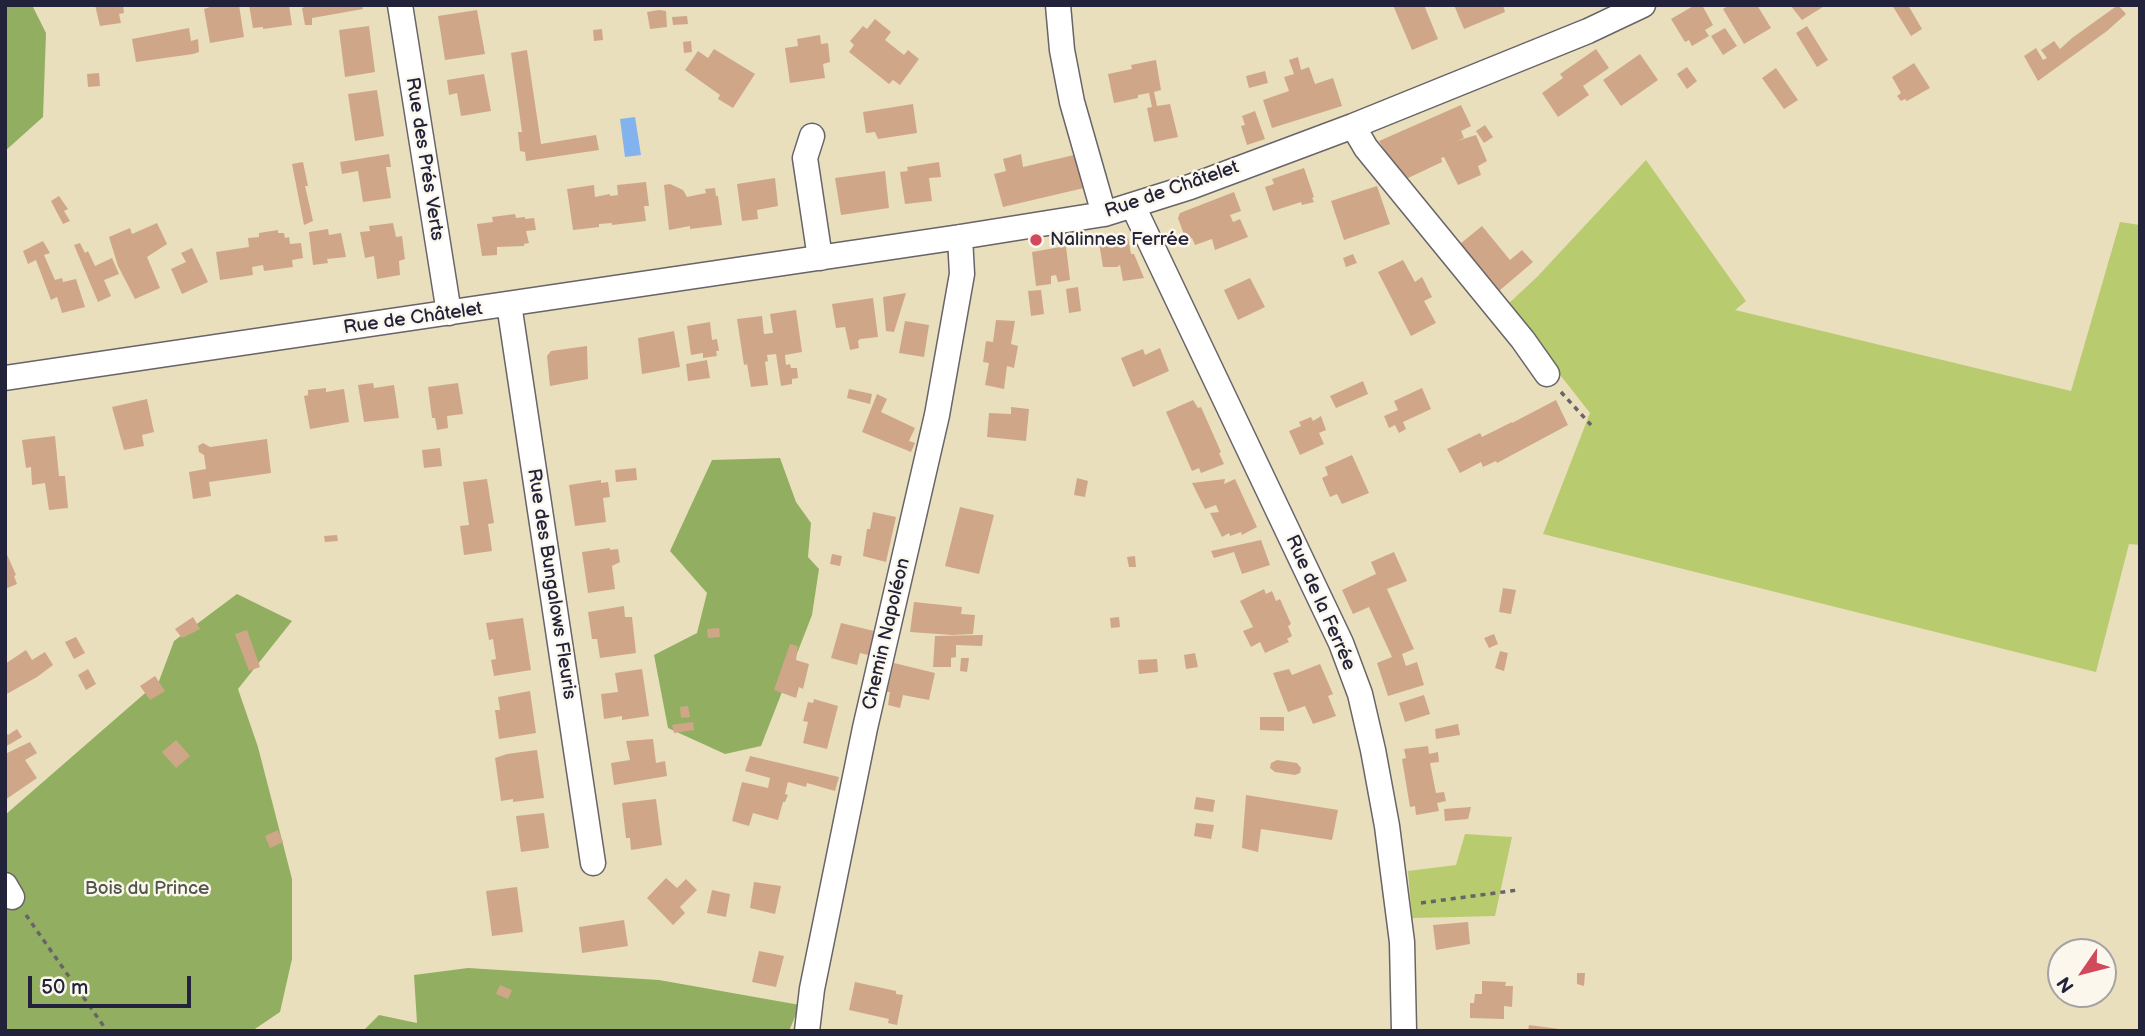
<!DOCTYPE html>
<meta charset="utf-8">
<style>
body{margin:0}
#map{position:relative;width:2145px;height:1036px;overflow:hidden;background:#e9dfbc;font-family:"Balsamiq Sans",sans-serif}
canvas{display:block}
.frame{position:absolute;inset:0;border:7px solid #22223b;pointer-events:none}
.north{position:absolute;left:2047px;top:938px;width:70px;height:70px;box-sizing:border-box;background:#fbf7ec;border:2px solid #a4a2a5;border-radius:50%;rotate:235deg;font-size:19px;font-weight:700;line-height:28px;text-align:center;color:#22223b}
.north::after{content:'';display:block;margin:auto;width:24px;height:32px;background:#d1495b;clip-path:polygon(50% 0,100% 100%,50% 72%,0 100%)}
.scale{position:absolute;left:28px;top:976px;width:163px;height:32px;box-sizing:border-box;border:4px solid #22223b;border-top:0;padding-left:9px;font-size:21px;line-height:24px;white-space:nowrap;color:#22223b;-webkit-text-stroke:5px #fbf7ec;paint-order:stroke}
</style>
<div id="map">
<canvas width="2145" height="1036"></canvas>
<div class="frame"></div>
<div class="north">N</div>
<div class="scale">50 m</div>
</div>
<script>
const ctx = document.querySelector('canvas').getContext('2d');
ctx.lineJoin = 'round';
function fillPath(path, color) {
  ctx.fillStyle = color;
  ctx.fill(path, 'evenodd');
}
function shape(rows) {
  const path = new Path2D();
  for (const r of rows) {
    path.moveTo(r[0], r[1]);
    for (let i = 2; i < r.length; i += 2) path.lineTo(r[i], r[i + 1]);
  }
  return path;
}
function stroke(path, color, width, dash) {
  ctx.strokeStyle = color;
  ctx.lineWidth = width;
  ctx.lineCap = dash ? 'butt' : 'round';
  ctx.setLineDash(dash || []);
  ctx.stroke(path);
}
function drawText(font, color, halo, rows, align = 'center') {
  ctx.font = font + ' "Balsamiq Sans",sans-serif';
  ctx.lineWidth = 5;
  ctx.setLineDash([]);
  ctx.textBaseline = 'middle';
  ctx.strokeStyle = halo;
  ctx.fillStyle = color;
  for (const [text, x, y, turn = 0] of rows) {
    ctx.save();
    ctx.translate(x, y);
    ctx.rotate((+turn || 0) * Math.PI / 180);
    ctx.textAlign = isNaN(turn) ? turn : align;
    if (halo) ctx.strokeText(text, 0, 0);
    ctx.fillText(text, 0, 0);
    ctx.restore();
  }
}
const green = shape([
 [1646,160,1746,301,1735,310,2071,391,2120,222,2140,225,2140,545,2129,544,2096,672,1543,534,1590,413,1506,306,1537,277],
 [1465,834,1512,837,1495,916,1412,918,1408,871,1456,865]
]);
const forest = shape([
 [5,5,32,5,46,33,43,117,5,151],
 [780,458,796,502,811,523,808,557,819,569,812,615,761,746,725,754,668,728,654,655,697,633,707,593,670,551,712,460],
 [237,594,292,621,238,689,258,747,292,879,292,959,280,1012,252,1031,5,1031,5,815,159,681,174,641],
 [468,968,659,980,800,1005,789,1031,363,1031,379,1015,417,1023,414,975]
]);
const water = shape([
 [635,117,641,155,625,157,620,119]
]);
const building = shape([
 [95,5,123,5,124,13,119,14,121,23,100,26],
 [216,5,239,5,244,37,210,43,204,9],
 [249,5,289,5,292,25,263,29,263,27,253,28],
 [310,5,362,5,363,9,312,18,312,25,305,25,302,8],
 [1393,5,1424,5,1438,39,1412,50],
 [1454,5,1503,5,1505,12,1464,29],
 [1695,5,1702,5,1713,25,1705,30,1709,36,1692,46,1689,40,1685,42,1671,19],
 [1730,5,1741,5,1742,7,1745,5,1757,5,1771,28,1744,44,1723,9],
 [1790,5,1826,5,1802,20],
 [1892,5,1908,5,1922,29,1911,36],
 [2118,5,2126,14,2107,31,2038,81,2024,56,2036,48,2043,60,2047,58,2041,50,2054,41,2060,49,2072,38],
 [477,10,485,54,445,60,438,16],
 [659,10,666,11,667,27,650,29,647,12],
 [687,16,688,24,673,25,672,17],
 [875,19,891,32,885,40,904,55,908,50,919,59,900,85,893,80,889,84,849,52,854,45,850,41,863,26,867,29],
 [369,26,375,72,345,77,339,30],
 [1807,26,1828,60,1817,67,1796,33],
 [189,28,191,41,198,39,199,52,193,54,136,62,132,39],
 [1725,28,1737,46,1723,55,1711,36],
 [602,29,603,40,594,41,593,30],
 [820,35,821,44,828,43,830,62,823,64,825,78,790,83,785,48,798,46,797,39],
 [691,41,692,52,684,53,683,42],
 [714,49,755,74,733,108,718,99,720,95,685,70,698,51,708,58],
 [1596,49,1609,68,1583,86,1589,95,1558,117,1542,93,1563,78,1560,74],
 [527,50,541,144,596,135,599,150,526,161,525,152,520,151,518,132,522,132,511,53],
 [1640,54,1658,80,1621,106,1603,80],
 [1298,57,1301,70,1309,67,1315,84,1333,78,1342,106,1272,128,1263,100,1289,91,1284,77,1294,74,1289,60],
 [1156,60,1161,90,1154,92,1157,106,1170,104,1178,137,1154,142,1147,108,1152,107,1149,93,1138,95,1138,98,1114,103,1108,74,1132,69,1131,65],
 [1914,63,1930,88,1907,101,1905,99,1901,101,1897,96,1901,93,1892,77],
 [1687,67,1697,81,1687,89,1677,74],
 [1776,68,1798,100,1784,109,1762,78],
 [1265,71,1268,83,1249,88,1246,76],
 [99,73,100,86,88,87,87,74],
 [484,74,491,111,461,116,457,93,449,95,447,80],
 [377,90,384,136,355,141,348,94],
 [913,104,917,133,878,139,875,132,866,133,863,112],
 [1461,105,1471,126,1461,131,1464,138,1457,141,1476,135,1487,161,1478,166,1481,175,1458,185,1444,157,1441,158,1442,162,1406,179,1397,170,1379,141],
 [1255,111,1265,139,1247,145,1241,126,1245,125,1242,116],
 [1485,125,1493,137,1484,143,1476,131],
 [389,154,391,167,386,167,391,198,363,202,358,171,342,174,340,162],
 [1021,154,1023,167,1074,155,1084,188,1003,207,994,174,1006,171,1003,159],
 [303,162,308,186,305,186,313,221,304,225,292,164],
 [939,162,941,177,929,178,932,201,905,204,900,172,908,171,907,167],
 [1304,168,1314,197,1312,198,1314,202,1302,205,1301,202,1273,211,1265,187,1274,184,1272,179],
 [885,171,889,208,841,215,835,178],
 [775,178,778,206,757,210,758,219,742,221,737,184],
 [646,182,649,206,644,206,646,221,612,225,612,223,599,224,599,227,573,230,567,189,594,185,595,197,610,194,610,196,618,195,617,185],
 [670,184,683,190,687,197,706,193,705,189,715,188,716,196,718,196,722,225,690,229,690,226,669,230,664,185],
 [1377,186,1390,224,1344,240,1331,201],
 [1234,192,1241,211,1230,215,1233,222,1240,219,1248,237,1215,250,1212,239,1195,245,1192,238,1186,240,1178,218,1180,213],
 [59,196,68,209,64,211,70,221,63,224,51,201],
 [515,214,516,218,525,217,525,219,534,218,536,230,526,231,529,243,524,244,524,246,497,247,497,255,482,256,477,224,493,222,492,217],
 [157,223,167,244,147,257,160,288,135,299,118,266,109,237,130,228,132,234],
 [393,223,396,237,402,236,405,259,399,261,400,275,377,279,374,256,365,258,360,232,370,231,369,226],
 [1482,226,1510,260,1522,250,1533,262,1499,291,1460,244],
 [328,229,329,235,341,233,346,257,327,259,328,263,313,265,309,232],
 [278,230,278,233,284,233,285,238,289,237,290,244,301,243,303,258,292,260,293,267,264,271,263,265,252,267,253,275,220,280,216,252,249,247,248,238,259,237,259,233],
 [1128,237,1131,254,1134,254,1144,278,1123,281,1120,265,1117,267,1103,267,1099,243],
 [43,241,50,253,44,255,55,280,62,278,63,282,76,279,85,307,62,313,57,297,51,300,36,260,28,264,23,251],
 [80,243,85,253,88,251,95,266,112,258,119,274,104,280,111,296,98,302,74,245],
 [1066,246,1070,280,1058,282,1056,275,1051,276,1051,284,1036,286,1032,252],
 [192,248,208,282,182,294,171,269,186,262,181,253],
 [1353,254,1357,263,1346,267,1343,258],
 [1403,260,1415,282,1422,277,1432,297,1424,301,1436,323,1411,336,1378,272],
 [1250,278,1265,307,1238,320,1224,290],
 [1078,287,1081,311,1069,313,1066,289],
 [1041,290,1044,314,1031,316,1028,291],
 [906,293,894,332,886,331,883,297],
 [873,298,878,337,860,339,858,341,859,348,850,350,845,327,836,328,832,304],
 [796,310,802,352,785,355,786,365,790,364,791,368,797,368,798,378,792,379,792,384,781,386,776,354,767,355,768,361,765,362,768,385,751,387,747,364,744,365,737,319,762,316,764,334,773,333,770,314],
 [996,320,1015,321,1011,344,1018,346,1014,368,1007,366,1004,389,985,385,989,363,983,362,986,341,993,342],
 [905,321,929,325,924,357,899,353],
 [710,322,712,340,717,339,719,351,716,351,717,356,703,358,703,353,691,355,687,326],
 [674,331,680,367,642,374,638,338],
 [587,346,588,379,550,386,547,356,551,351],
 [1160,348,1169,371,1133,387,1121,358,1143,349,1145,355],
 [707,360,710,378,688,381,686,364],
 [1363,381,1368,394,1336,408,1330,396],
 [373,383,374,388,394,385,399,418,364,422,358,385],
 [458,383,463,414,447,416,448,428,437,430,435,418,432,418,428,387],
 [326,388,326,392,344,389,349,422,310,429,304,396,308,395,308,390],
 [1422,388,1431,409,1403,422,1406,429,1399,433,1395,425,1389,428,1384,416,1398,410,1394,401],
 [849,389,872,394,870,404,847,398],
 [877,394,887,399,881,412,915,428,909,441,915,443,911,452,862,432],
 [147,399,154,432,142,435,144,446,124,450,112,407],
 [1193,400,1198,408,1201,407,1221,452,1219,453,1224,464,1201,473,1199,468,1192,471,1166,412],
 [1556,400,1568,425,1497,463,1496,461,1483,467,1481,462,1460,473,1447,449,1480,433,1482,437,1512,422,1512,423],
 [1011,407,1029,409,1026,441,987,437,989,413,1011,414],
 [1321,416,1326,430,1319,433,1324,444,1300,455,1289,431,1301,426,1299,422,1311,417,1313,421],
 [55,436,59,476,65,476,68,508,49,510,45,483,32,485,31,467,26,468,22,440],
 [267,439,271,473,209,482,211,496,193,499,189,472,206,469,204,455,199,452,198,446,203,443,210,447],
 [440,448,442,466,424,468,422,450],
 [1352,455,1369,493,1342,504,1337,494,1330,497,1322,478,1328,475,1325,467],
 [636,468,637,480,616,482,615,470],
 [1077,478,1088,481,1085,497,1074,495],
 [487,479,494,523,488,524,492,551,464,555,460,526,469,525,463,482],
 [1225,479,1224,484,1235,479,1257,527,1242,535,1241,532,1230,536,1229,533,1222,537,1210,513,1219,512,1216,505,1205,509,1192,483],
 [601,480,601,483,608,482,610,497,603,498,606,522,575,526,569,485],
 [960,507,994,515,979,574,945,566],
 [873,512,896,517,886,562,863,556,867,529,870,529],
 [337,535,338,541,325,542,324,536],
 [1261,540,1270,565,1242,574,1234,552,1214,558,1211,551],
 [610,548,610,550,618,549,620,562,612,566,615,589,588,593,582,552],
 [5,550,16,575,14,576,17,584,5,589],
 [1394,552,1407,581,1387,589,1414,649,1402,654,1406,666,1417,662,1424,685,1388,696,1377,663,1392,657,1369,607,1353,614,1342,590,1376,574,1371,562],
 [832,554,842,556,840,566,830,564],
 [1135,556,1136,567,1129,567,1127,557],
 [1503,588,1516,590,1511,614,1499,612],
 [1264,589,1266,594,1272,591,1276,601,1280,599,1291,624,1288,626,1292,636,1287,639,1289,642,1265,653,1260,642,1251,647,1243,631,1253,627,1240,601],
 [914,602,962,607,961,614,975,615,973,634,952,635,910,632],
 [624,606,625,617,632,617,636,653,600,658,597,639,592,639,588,612],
 [193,617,200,629,182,638,175,629],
 [1119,617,1120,627,1111,628,1110,618],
 [523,618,531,670,494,676,491,660,496,659,493,639,489,640,486,623],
 [841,623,878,632,872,656,860,653,857,665,831,658],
 [719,628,720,637,708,638,707,629],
 [247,630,260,667,249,671,235,634],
 [1494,634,1498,644,1489,648,1484,638],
 [983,635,982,646,956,645,956,657,951,658,951,667,933,667,935,636],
 [76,637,85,653,74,659,65,642],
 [790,644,798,646,796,660,809,664,803,689,799,687,796,698,774,690],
 [26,650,32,660,45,652,53,665,37,677,5,695,5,664],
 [1500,651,1508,653,1504,671,1495,668],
 [1195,653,1198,667,1186,669,1184,655],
 [961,658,969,658,967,672,960,671],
 [1157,659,1158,672,1139,674,1138,660],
 [894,663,935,673,929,700,903,695,900,708,888,705,890,692,887,692],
 [1320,664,1333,694,1328,696,1336,716,1313,724,1305,706,1288,712,1273,673,1289,669,1292,675],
 [88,669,96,684,86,690,78,675],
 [642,669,649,716,622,720,622,716,604,719,601,694,618,692,615,673],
 [155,676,165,691,150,700,140,686],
 [530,691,536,733,499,739,495,710,500,710,498,697],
 [1424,695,1430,714,1405,722,1399,703],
 [814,699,838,706,827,749,803,743,808,722,803,721,808,702,813,703],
 [688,706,690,717,681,718,680,707],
 [1260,717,1284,717,1284,731,1260,730],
 [693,722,694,730,674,733,672,725],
 [1458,724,1460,735,1436,739,1435,729],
 [17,729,22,737,5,747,5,731,8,735],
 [653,739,656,763,665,761,667,776,614,785,611,763,630,760,626,741],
 [176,740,190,756,176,768,162,752],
 [30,742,37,753,25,760,37,778,5,800,5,754],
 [1428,746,1429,754,1438,752,1439,762,1430,763,1436,793,1444,792,1446,801,1437,803,1439,811,1416,815,1415,806,1410,807,1402,759,1406,758,1404,749],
 [537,750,544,798,513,802,513,799,501,801,495,758,507,754],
 [750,756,839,777,835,791,807,783,806,787,788,782,785,794,788,795,785,802,783,802,778,820,753,813,749,826,732,821,742,782,768,788,770,778,745,771],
 [1277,760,1297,763,1301,768,1300,773,1295,775,1275,772,1270,768,1271,763],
 [1246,795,1338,810,1332,840,1261,829,1258,852,1242,848],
 [1196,797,1215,800,1213,812,1194,809],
 [656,799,662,845,631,850,630,838,626,838,622,803],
 [1471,807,1468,819,1445,821,1444,809],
 [544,813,549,848,521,852,516,816],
 [1196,823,1214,825,1211,839,1194,836],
 [278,830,283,842,270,848,265,836],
 [666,878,677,888,686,879,697,890,680,907,685,913,673,925,647,898],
 [754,882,781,886,775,914,750,908],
 [517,887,523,932,492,936,486,891],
 [712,890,730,894,726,917,707,913],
 [624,920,628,946,582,953,579,927],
 [1468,922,1470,944,1436,950,1433,925],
 [759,951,784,956,776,987,752,982],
 [1577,973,1585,973,1584,986,1577,984],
 [1482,981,1506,982,1505,986,1513,986,1512,1007,1504,1006,1504,1019,1470,1018,1470,1003,1474,1003,1475,994,1482,994],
 [855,982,896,991,896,994,903,995,897,1025,888,1023,889,1019,849,1010],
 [500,985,512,990,508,999,496,994],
 [1529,1025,1559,1029,1558,1031,1528,1031]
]);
const path = shape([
 [1561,392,1591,425],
 [1421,903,1518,890],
 [26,915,107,1031]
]);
const minor = shape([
 [400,5,449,313],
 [1058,5,1062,50,1072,102,1104,214],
 [1353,126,1366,148,1523,340,1547,374],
 [812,136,805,158,820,258],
 [1133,206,1341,643,1360,694,1373,750,1387,826,1402,942,1404,1031],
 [509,304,593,863],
 [5,378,960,237,1104,214,1190,187,1353,126,1588,31,1643,5],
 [5,885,12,897],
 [807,1031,812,989,865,728,937,415,962,274,960,237]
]);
const markers = [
 [1036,240,7,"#d1495b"]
];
const streetNames = [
 ["Rue des Prés Verts",424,159,81],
 ["Rue de Châtelet",1172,190,-19],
 ["Rue de Châtelet",413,319,-8],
 ["Rue des Bungalows Fleuris",551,584,81],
 ["Rue de la Ferrée",1320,603,66],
 ["Chemin Napoléon",887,634,-77]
];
const poiNames = [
 ["Nalinnes Ferrée",1050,240]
];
const parkNames = [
 ["Bois du Prince",147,889]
];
fillPath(green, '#b8cb6e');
fillPath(forest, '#92af61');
fillPath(water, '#82b3ee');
fillPath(building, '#d0a689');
stroke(minor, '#686468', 27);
stroke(path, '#686468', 3.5, [5, 5]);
stroke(minor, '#fff', 24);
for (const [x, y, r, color] of markers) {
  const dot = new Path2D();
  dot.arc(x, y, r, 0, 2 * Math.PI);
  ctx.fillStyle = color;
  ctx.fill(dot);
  stroke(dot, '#fbf7ec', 2.5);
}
drawText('19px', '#22223b', '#fbf7ec', streetNames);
drawText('19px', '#22223b', '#fbf7ec', poiNames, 'left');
drawText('19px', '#4f554a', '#fbf7ec', parkNames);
</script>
